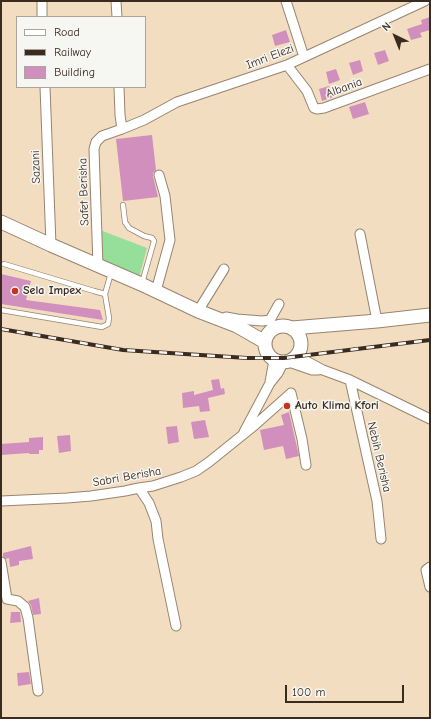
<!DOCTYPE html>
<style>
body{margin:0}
#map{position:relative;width:431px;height:719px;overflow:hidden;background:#f3ddc0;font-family:"Comic Neue",sans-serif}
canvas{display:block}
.frame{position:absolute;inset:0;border:2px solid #3b2a1e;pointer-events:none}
.legend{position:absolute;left:16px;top:16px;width:130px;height:72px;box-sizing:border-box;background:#f6f6f2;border:1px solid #aba49d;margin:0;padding:5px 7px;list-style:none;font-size:12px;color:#3b2a1e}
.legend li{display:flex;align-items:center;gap:8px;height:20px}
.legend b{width:20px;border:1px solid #aba49d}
.north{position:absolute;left:375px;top:16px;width:40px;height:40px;-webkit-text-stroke:3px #f6f6f2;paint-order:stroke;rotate:317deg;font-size:11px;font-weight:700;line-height:16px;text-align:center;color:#3b2a1e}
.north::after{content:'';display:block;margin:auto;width:14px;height:18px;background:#3b2a1e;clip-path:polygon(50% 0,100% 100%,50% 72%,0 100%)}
.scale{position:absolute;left:285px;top:685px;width:119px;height:18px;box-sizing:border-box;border:2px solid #3b2a1e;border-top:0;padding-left:5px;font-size:12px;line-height:14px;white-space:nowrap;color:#3b2a1e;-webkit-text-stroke:3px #f6f6f2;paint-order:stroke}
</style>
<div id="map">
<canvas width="431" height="719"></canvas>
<div class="frame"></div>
<ul class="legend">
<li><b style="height:5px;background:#fff"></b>Road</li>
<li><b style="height:5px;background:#3b2a1e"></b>Railway</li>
<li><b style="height:11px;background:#d18fbe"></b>Building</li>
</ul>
<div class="north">N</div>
<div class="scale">100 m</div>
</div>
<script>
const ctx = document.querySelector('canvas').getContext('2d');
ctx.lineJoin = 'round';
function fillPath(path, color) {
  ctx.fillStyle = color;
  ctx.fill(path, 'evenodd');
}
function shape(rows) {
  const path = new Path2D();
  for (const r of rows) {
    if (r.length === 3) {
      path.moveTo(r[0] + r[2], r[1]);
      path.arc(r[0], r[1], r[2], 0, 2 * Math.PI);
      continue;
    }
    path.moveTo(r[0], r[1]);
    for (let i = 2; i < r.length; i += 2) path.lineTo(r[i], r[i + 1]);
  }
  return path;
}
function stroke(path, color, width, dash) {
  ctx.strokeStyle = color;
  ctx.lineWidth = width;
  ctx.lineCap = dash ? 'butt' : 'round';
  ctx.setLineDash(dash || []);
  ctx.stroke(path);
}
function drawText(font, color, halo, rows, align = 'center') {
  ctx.font = font + ' "Comic Neue",sans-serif';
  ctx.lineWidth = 3;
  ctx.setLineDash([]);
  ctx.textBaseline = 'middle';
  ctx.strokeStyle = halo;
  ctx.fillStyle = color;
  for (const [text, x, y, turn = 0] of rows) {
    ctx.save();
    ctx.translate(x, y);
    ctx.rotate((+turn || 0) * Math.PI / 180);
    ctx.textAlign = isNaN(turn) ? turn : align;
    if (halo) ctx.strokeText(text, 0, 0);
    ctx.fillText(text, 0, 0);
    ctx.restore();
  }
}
const green = shape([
 [100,230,147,248,139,278,103,265]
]);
const building = shape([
 [430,17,430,30,420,33,422,37,411,40,407,29,422,24,421,20],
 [286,30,290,42,275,46,272,35],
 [385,50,389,61,378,65,374,53],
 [360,60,363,71,353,75,349,63],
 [336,69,340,80,329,84,326,72],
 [329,86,333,97,322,101,319,89],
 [365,102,369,114,353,119,349,107],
 [152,135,156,170,153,173,153,176,158,197,123,201,116,139],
 [1,274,31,281,26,300,100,310,103,320,1,304],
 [219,379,221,389,224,388,225,394,208,398,210,411,200,412,199,406,183,408,182,393,194,391,194,395,213,390,211,380],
 [289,412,299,456,286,459,283,446,264,450,260,430,284,425,281,415],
 [205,420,209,437,194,439,191,422],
 [177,426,179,442,168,444,166,427],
 [70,435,71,451,59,453,57,436],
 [43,437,43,450,39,450,39,454,29,454,29,453,1,455,1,444,29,442,29,438],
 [31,546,33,559,19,561,19,565,10,567,9,558,6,559,3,557,3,553],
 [39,598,41,614,33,615,31,605,28,601],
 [11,612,20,612,21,622,10,623],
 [29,672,31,684,18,686,17,673]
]);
const lane = shape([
 [123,205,125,222,129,228,144,236,152,238,154,241,142,283],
 [4,264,94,291,105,294],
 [1,310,102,327,108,324,109,318,105,294,111,273]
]);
const street = shape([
 [42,1,42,17],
 [116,1,117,17],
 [286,1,304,57],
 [287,65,307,91,314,108,317,109,324,108,430,69],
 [45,87,51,245],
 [122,129,144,120,177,102,287,65,425,1],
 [360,234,377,321],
 [98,266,94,149,96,142,102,136,122,129,120,115,119,87],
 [156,291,170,240,165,196,159,175],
 [198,311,224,269],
 [226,317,237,319,262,321,270,320,279,304],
 [297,356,323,370,350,380,430,419],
 [289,362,312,370,318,370],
 [350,380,377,501,381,539],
 [270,382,274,360],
 [291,393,302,439,306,465],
 [244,432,270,383,278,373,283,363],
 [139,488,149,503,156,521,158,539,176,626],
 [1,501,67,498,91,496,125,491,139,488,153,486,181,477,196,471,209,462,255,425,291,393],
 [1,562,7,599,18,601,25,607,28,618,38,691],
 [430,567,426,570,430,587]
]);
const secondary = shape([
 [1,222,51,245,141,284,198,311,237,326,265,342],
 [283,344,18],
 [292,328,377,321,430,315]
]);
const rail = shape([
 [1,329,123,350,247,358,284,358,430,340]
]);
const markers = [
 [15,291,4,"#c8321e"],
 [287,406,4,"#c8321e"]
];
const streetNames = [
 ["Imri Elezi",270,57,-21],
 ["Albania",344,88,-20],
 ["Sazani",36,167,-92],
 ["Safet Berisha",84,192,-92],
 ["Nebih Berisha",379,457,77],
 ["Sabri Berisha",127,477,-10]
];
const poiNames = [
 ["Sela Impex",23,291],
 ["Auto Klima Kfori",295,406]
];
fillPath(green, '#95df9b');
fillPath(building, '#d18fbe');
stroke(lane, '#97846f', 6);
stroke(street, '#97846f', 11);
stroke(secondary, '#97846f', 15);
stroke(lane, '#fff', 4.5);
stroke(street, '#fff', 9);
stroke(secondary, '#fff', 13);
stroke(rail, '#3b2a1e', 4);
stroke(rail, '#f6f6f2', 2.5, [8]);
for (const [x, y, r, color] of markers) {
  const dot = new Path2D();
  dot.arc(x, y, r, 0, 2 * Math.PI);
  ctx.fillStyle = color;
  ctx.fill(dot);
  stroke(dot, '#f6f6f2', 1.5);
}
drawText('12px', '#3b2a1e', '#f6f6f2', streetNames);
drawText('bold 12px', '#3b2a1e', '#f6f6f2', poiNames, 'left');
</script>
